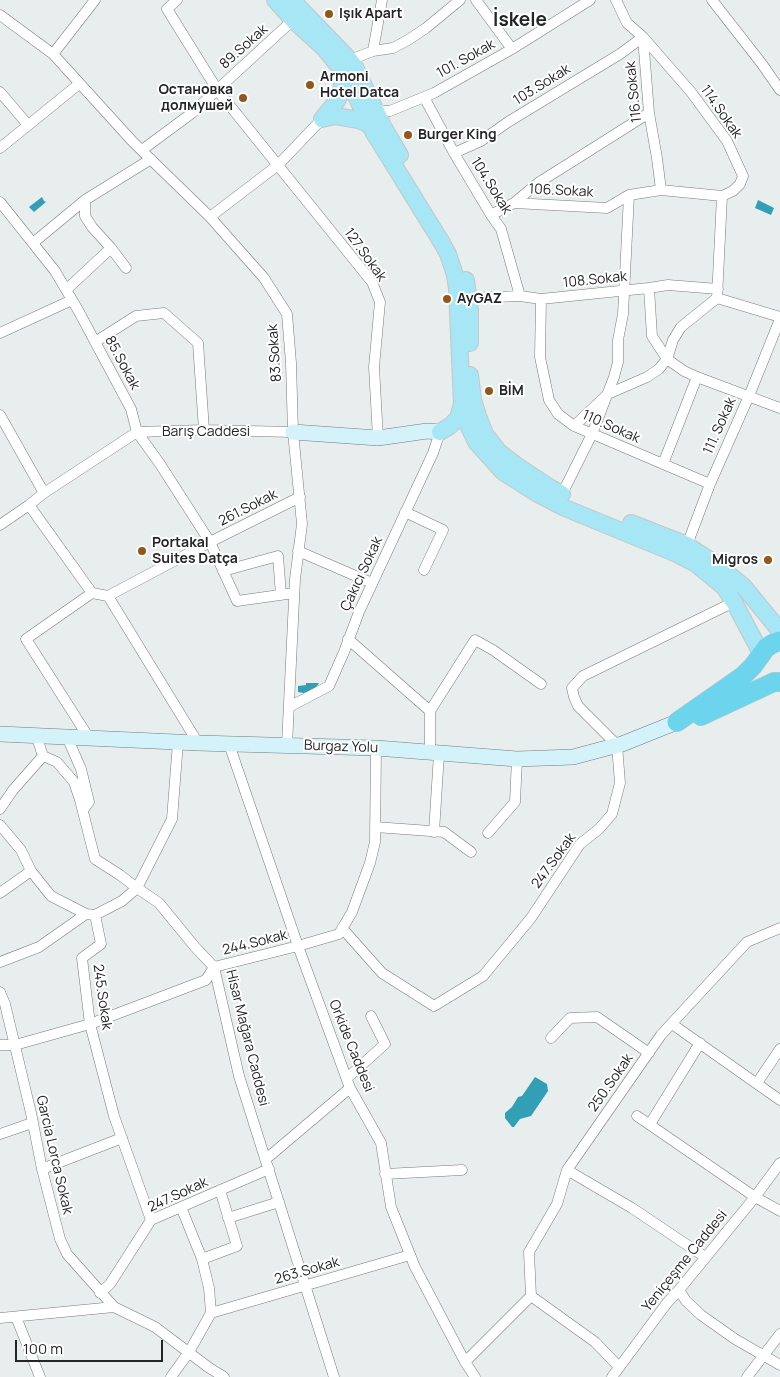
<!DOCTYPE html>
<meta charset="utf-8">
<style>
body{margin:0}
#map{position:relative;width:780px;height:1377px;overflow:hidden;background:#e8edee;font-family:Manrope,sans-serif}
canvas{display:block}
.scale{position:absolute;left:15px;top:1340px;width:148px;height:22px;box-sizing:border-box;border:2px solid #242526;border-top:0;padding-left:6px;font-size:15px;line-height:18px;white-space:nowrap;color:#242526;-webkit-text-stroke:4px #fff;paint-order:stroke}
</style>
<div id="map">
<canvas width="780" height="1377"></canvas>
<div class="scale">100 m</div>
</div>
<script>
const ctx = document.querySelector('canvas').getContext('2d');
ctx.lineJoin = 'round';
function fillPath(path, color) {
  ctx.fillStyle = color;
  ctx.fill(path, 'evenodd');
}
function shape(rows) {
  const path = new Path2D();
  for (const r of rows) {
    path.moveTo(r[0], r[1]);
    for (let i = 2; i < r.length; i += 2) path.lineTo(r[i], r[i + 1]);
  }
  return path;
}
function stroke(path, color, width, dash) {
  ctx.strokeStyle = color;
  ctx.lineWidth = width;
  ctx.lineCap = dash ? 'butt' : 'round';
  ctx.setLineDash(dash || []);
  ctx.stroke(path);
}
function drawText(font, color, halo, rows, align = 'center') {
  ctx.font = font + ' Manrope,sans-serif';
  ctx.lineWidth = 4;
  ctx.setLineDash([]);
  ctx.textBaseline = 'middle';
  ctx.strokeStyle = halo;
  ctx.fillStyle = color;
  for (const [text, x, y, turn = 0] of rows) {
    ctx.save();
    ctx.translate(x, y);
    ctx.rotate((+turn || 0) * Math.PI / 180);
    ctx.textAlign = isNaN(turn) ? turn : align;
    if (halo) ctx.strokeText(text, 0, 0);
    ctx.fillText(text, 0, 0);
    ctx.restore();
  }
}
const water = shape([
 [42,197,44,201,46,202,34,212,29,207],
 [758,200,774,208,771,215,755,208],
 [306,683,319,683,315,689,304,693,298,692,298,686,306,685],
 [535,1077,547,1084,548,1091,531,1116,520,1119,514,1127,512,1127,505,1118,505,1113,512,1107,518,1097,522,1096]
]);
const street = shape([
 [177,0,167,9,218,91,372,282,380,302,374,367,378,438],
 [476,0,512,49],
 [616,0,627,23,643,37,649,113,657,158,661,190],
 [712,0,762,64,780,90],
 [0,15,53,54,133,142,210,217,264,278,287,314,291,363,293,432,302,524,295,579,287,745],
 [373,51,393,48,408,40,426,28,460,0],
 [53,54,95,0],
 [350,60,373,51,382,0],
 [0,92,28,125],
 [424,97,454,153,491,215,501,229,520,296],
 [375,110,390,111,434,93,512,49,590,0],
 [0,148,79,84],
 [142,150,192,113,293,20],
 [454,153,481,141,508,122,620,54,643,37,691,92,727,141,743,176,740,184,733,191,722,196,717,298],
 [85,200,85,216,92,227,111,248],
 [0,202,55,271,78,310,131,409,137,432,160,464,210,542,237,601,294,593],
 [514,203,607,208,629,195,661,190,722,196],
 [491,215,514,203,538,183,649,113],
 [210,217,278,165,322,119],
 [33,243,85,200,151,159],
 [649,288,668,285,718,289],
 [66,290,111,248,126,268],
 [468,298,520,296,541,299,649,288,652,336,667,359,684,371,697,377,780,408],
 [541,299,540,357,549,400,558,414,574,426,710,484],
 [0,333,72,300],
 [95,342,136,316,164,313,198,343,204,430],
 [0,415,44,493],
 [574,426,608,394,647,377,659,369,667,359,673,340,681,327,717,298,780,317],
 [663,464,697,377],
 [562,494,592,434,614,377,618,362,618,340,623,314,629,195],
 [29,505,92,593],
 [405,512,443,530,424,570],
 [0,525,29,505,44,493,137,432,204,430,293,432],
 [687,545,710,484,749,396,780,319],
 [298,551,372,583],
 [223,571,278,556,281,595],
 [108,596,198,743],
 [348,639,430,711],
 [289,707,329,686,344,652,359,612,433,453,440,432],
 [67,737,81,769,89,802,83,810],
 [89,738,26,639,92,593,108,596,210,542,300,497],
 [229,744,298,946,350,1088,381,1143,391,1207,415,1267,465,1362,475,1377],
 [430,753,430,711,475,640,493,650,541,684],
 [43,756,57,762,74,782,80,800,95,859,120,875,137,888,159,903,195,947,214,967,239,1076,334,1377],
 [0,809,13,790,43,756,36,735],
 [0,825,21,850,31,871,51,896,86,914,95,915,101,944,82,958,90,1024,114,1116,151,1220],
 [375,827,444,832,471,852],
 [434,832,439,754],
 [488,833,515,802,517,759],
 [0,893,31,871],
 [95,915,122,901,137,888,172,819,178,742],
 [342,928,382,973,434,1006,483,976,531,918,580,844,599,829,612,814,620,783,617,745,578,706,574,697,572,688,583,676,734,602],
 [0,962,39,947,86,914],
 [0,992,5,1004,31,1113,42,1169,60,1239,67,1254,114,1307],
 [672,1024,780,1100],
 [551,1038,570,1018,597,1017,649,1053],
 [0,1045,15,1045,90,1024,206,980,214,967,298,946,339,934,352,912,370,863,375,842,376,748],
 [347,1078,385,1044,371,1016],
 [757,1083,780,1049],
 [637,1116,755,1197,780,1211],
 [650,1124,700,1043],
 [0,1134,32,1123],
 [266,1159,350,1088],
 [42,1169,122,1138],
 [567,1170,632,1208,705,1257],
 [385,1174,462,1170],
 [181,1207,202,1259,209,1288,211,1313],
 [228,1218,279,1202],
 [202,1259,237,1246,220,1190],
 [679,1290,686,1301,701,1315,735,1339,780,1365],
 [100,1293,110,1284,151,1220,269,1169],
 [531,1296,529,1252,557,1204,567,1170,661,1035,747,942,780,928],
 [531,1296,595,1342,619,1367],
 [211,1313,410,1255],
 [16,1317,40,1377],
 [0,1318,114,1307,155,1327,208,1367,224,1377],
 [465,1362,531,1296],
 [171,1377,189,1352,211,1313],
 [612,1377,667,1303,679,1290,755,1197,780,1163],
 [747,1377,780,1334]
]);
const secondary = shape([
 [293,432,378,438,427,431,440,432],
 [0,734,198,743,376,748,517,759,573,757,622,744,677,722]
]);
const primary = shape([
 [275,0,293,20,324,48,345,74,374,133,442,243,448,254,455,275,457,289,462,404,467,423,476,442,503,472,536,493,565,508,677,554,696,564,724,587,734,602,762,655],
 [292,0,348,58,355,67,384,128,400,155],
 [322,119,337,101,341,93,342,84,341,69],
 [322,119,335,116,359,120,370,125],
 [466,280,470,310,470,343],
 [470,375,473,400,478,416,485,434,499,452,516,465,549,487,562,494],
 [440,432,450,426,458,418,462,404],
 [631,523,687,545,719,566,744,587,780,631]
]);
const highway = shape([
 [701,716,774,682,780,682],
 [677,722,743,676,753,666,766,648,772,644,780,641]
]);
const markers = [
 [329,14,5,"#94561b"],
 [310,85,5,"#94561b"],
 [243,98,5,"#94561b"],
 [408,135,5,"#94561b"],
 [447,299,5,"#94561b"],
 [489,391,5,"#94561b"],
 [142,551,5,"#94561b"],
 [768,560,5,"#94561b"]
];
const poiNames = [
 ["Işık Apart",339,14],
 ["Armoni",320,77],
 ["Hotel Datca",320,93],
 ["Остановка",233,90,"right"],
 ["долмушей",233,106,"right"],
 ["Burger King",418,135],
 ["AyGAZ",457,299],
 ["BİM",499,391],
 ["Portakal",152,543],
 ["Suites Datça",152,559],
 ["Migros",758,560,"right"]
];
const streetNames = [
 ["89.Sokak",244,47,-42],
 ["101. Sokak",466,59,-29],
 ["103.Sokak",542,85,-32],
 ["116.Sokak",634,92,-96],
 ["114.Sokak",721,112,55],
 ["104.Sokak",491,186,58],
 ["106.Sokak",561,191,3],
 ["127.Sokak",365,255,54],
 ["108.Sokak",595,280,-6],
 ["83.Sokak",275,353,-94],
 ["85.Sokak",122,363,62],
 ["111. Sokak",720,426,-66],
 ["110.Sokak",611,427,24],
 ["Barış Caddesi",206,432],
 ["261.Sokak",248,508,-27],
 ["Çakıcı Sokak",362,574,-65],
 ["Burgaz Yolu",341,747,2],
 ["247.Sokak",554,861,-54],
 ["244.Sokak",255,943,-14],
 ["245.Sokak",102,997,82],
 ["Hisar Mağara Caddesi",247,1038,76],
 ["Orkide Caddesi",351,1046,68],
 ["250.Sokak",611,1083,-55],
 ["Garcia Lorca Sokak",54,1155,77],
 ["247.Sokak",178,1195,-25],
 ["Yeniçeşme Caddesi",685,1261,-51],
 ["263.Sokak",307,1271,-16]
];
const districtNames = [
 ["İskele",520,21]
];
fillPath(water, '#329fb6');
stroke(street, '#777b7c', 11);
stroke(secondary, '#777b7c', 16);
stroke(primary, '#c6c6c7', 18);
stroke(highway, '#c6c6c7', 20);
stroke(street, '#fff', 10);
stroke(secondary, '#d3f2fa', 15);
stroke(primary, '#a7e6f4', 16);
stroke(highway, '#6cd5ed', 19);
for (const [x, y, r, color] of markers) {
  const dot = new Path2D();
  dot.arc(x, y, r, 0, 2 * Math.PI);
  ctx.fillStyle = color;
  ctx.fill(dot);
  stroke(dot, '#fff', 2);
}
drawText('bold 14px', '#242526', '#fff', poiNames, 'left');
drawText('14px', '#242526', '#fff', streetNames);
drawText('bold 19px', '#242526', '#fff', districtNames);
</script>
